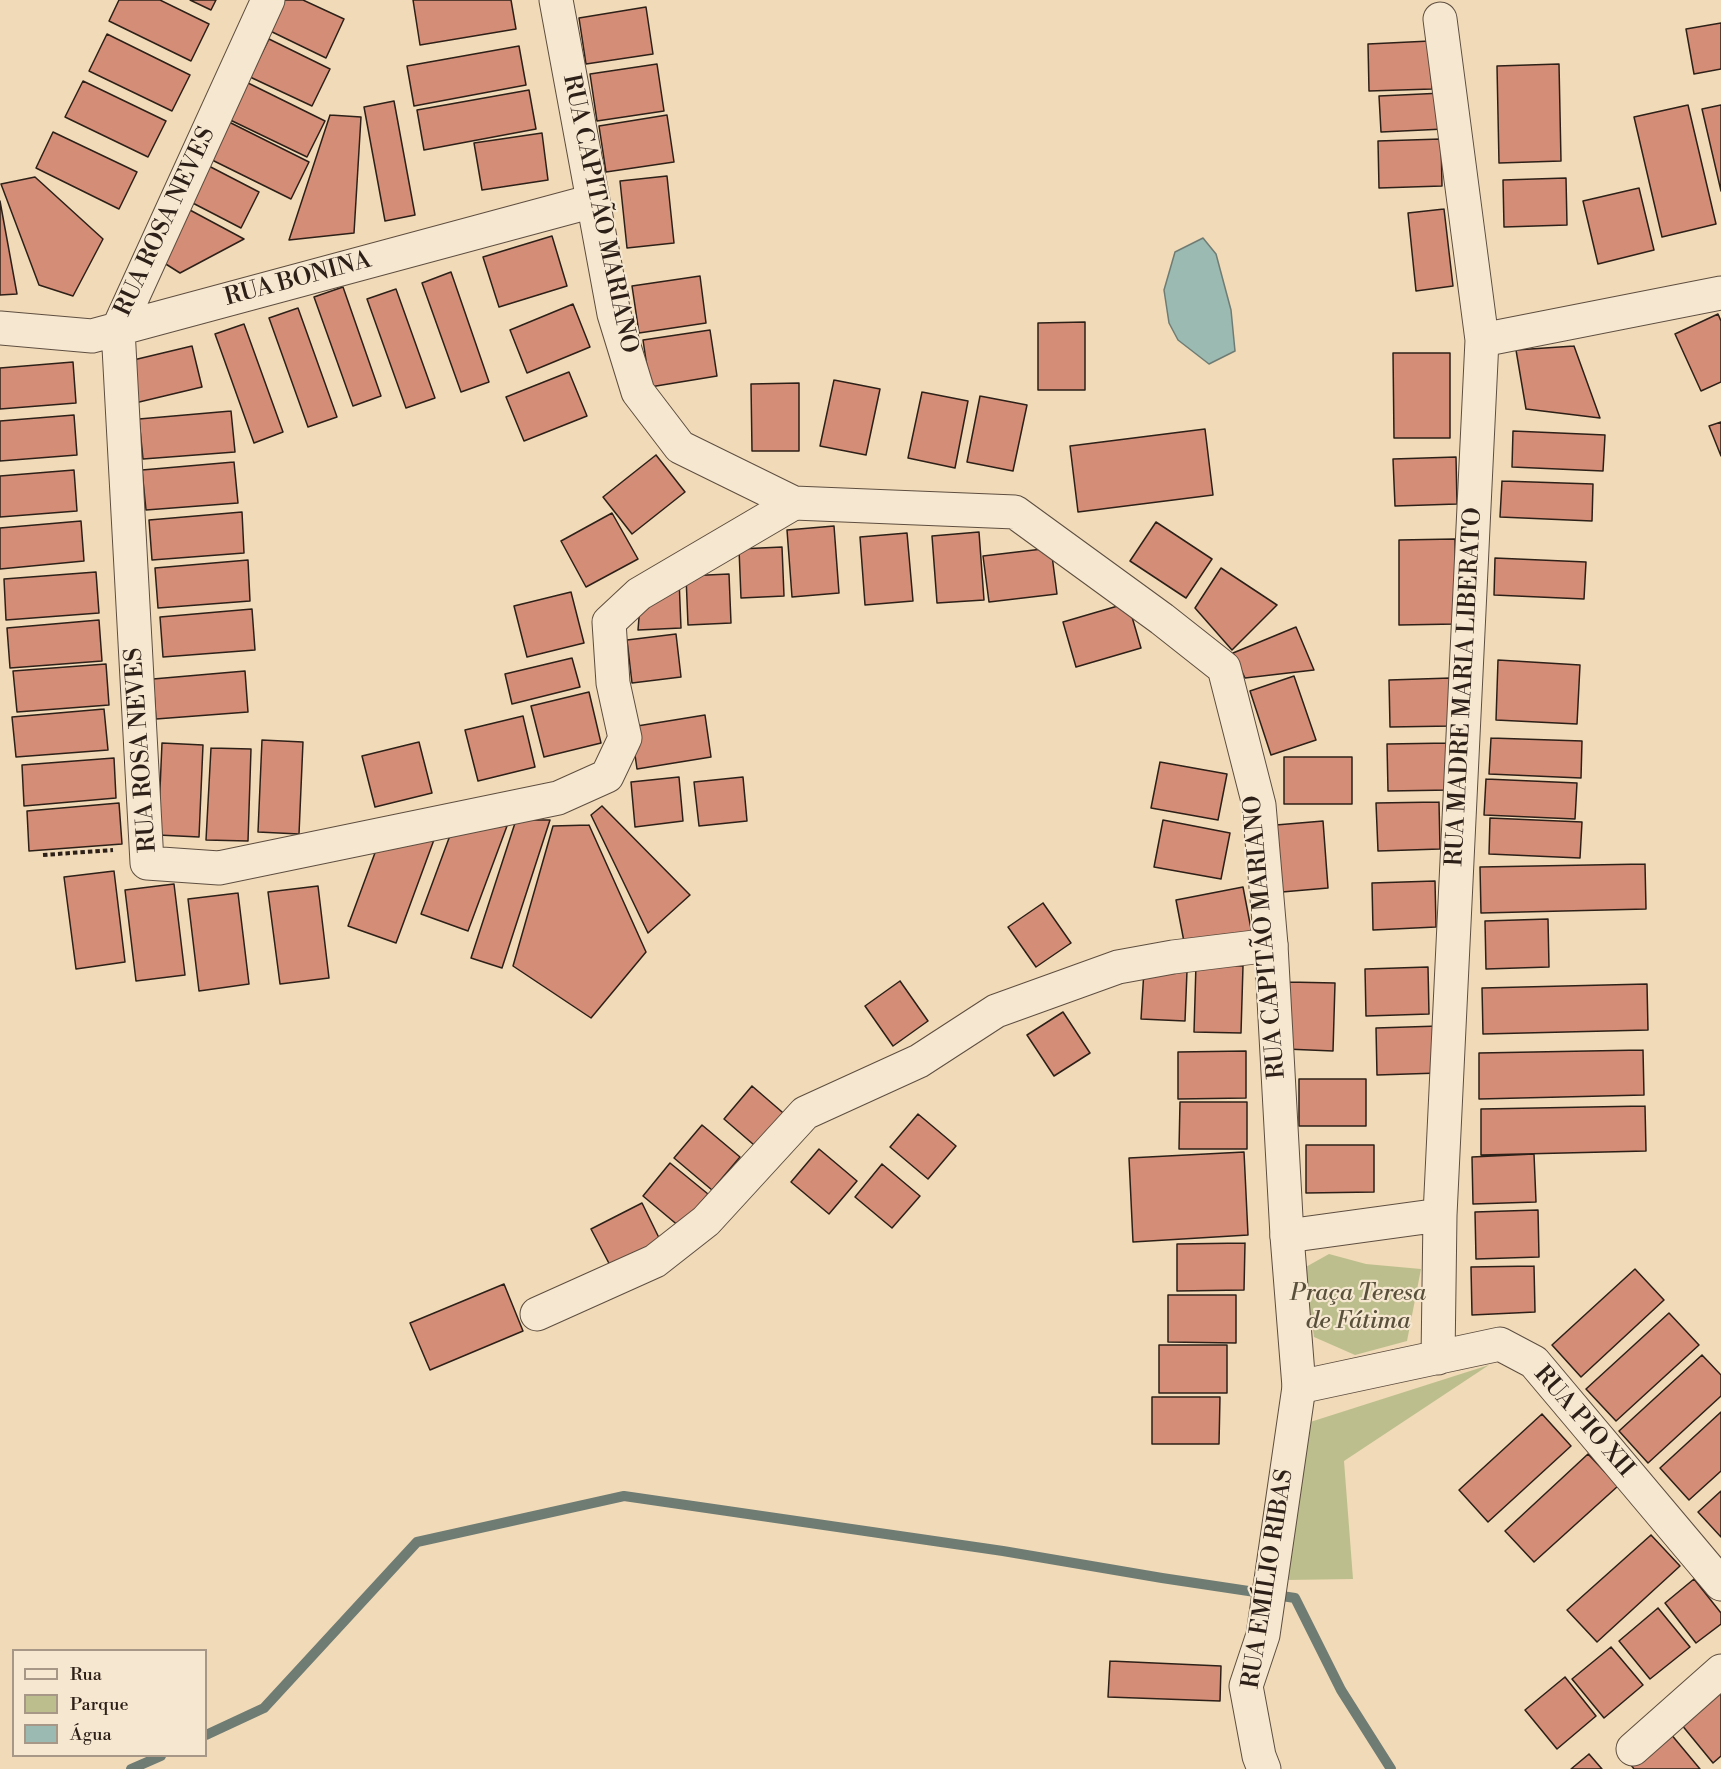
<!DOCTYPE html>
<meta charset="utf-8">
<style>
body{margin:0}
#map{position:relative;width:1721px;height:1769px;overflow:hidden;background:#f1dab7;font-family:"Libre Bodoni",serif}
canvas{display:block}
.legend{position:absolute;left:12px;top:1649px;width:195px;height:108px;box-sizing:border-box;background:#f6e7d0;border:2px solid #a69786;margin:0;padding:8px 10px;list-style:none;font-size:18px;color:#2d2018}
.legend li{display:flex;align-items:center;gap:12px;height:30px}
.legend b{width:30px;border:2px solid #a69786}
</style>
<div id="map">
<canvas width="1721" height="1769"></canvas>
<ul class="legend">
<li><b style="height:8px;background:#f6e7d0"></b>Rua</li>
<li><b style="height:16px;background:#bcbf8d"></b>Parque</li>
<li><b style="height:16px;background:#9bbab2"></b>Água</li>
</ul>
</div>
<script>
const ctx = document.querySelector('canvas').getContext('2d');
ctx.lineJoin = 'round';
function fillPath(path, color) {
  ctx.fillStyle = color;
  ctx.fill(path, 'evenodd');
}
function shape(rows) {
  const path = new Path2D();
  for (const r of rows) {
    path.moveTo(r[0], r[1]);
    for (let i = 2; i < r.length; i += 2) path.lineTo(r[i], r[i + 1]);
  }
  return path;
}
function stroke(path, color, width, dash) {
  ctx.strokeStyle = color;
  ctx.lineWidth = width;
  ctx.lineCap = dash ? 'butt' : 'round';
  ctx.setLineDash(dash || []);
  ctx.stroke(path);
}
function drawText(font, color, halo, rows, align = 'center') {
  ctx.font = font + ' "Libre Bodoni",serif';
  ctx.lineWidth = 4.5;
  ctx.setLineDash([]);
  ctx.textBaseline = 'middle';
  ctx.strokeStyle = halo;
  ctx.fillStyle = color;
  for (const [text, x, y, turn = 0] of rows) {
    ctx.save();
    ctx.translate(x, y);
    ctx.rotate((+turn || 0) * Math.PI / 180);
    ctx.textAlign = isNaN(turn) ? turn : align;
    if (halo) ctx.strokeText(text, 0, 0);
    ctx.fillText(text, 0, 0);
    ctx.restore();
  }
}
const green = shape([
 [1329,1254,1366,1264,1421,1269,1407,1341,1355,1355,1314,1337,1304,1268],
 [1489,1365,1344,1461,1353,1579,1286,1580,1304,1424]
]);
const water = shape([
 [1203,238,1216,254,1231,310,1235,351,1209,364,1178,340,1169,323,1164,290,1175,252,1203,238]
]);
const stream = shape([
 [206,1735,264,1708,417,1542,624,1496,1003,1551,1162,1578,1295,1598,1341,1690,1391,1769],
 [131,1769,161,1756]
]);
const building = shape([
 [119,0,160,0,209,24,191,61,109,21,119,0],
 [190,0,216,0,211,10,190,0],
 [278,0,303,0,344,19,326,58,264,28,278,0],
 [413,0,511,0,516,29,420,45,413,0],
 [646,7,653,54,586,64,579,18,646,7],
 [1721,23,1721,69,1694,74,1686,29,1721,23],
 [107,34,190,75,172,111,89,71,107,34],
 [269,39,330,69,312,106,250,77,269,39],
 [1430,41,1432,89,1369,91,1368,44,1430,41],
 [519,46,526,85,414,106,407,66,519,46],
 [657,64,664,111,597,121,590,74,657,64],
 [1559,64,1561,161,1499,163,1497,66,1559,64],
 [242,80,325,121,307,157,224,117,242,80],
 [83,81,166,121,148,157,65,117,83,81],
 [529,90,536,129,424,150,417,110,529,90],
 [1443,93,1444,129,1381,132,1379,96,1443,93],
 [394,101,415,215,385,221,364,107,394,101],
 [1688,105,1716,224,1662,237,1634,117,1688,105],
 [1721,105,1721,191,1702,109,1721,105],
 [330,115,361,117,354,233,289,240,330,115],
 [667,115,674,162,606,172,599,126,667,115],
 [227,121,309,162,291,199,208,158,227,121],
 [53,132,137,172,119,209,36,168,53,132],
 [542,133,548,180,482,190,474,143,542,133],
 [1441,139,1442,186,1379,188,1378,141,1441,139],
 [203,163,259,192,241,228,185,199,203,163],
 [667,176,674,243,627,248,620,181,667,176],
 [35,177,103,239,73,296,39,285,1,184,35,177],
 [1566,178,1567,225,1504,227,1503,180,1566,178],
 [1639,188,1654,250,1598,264,1583,201,1639,188],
 [0,201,17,294,0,295,0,201],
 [188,209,244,239,180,273,161,261,188,209],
 [1444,209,1453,286,1416,291,1408,213,1444,209],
 [552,236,567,286,499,307,483,257,552,236],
 [451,272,489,382,461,392,422,283,451,272],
 [700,276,706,323,639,333,632,286,700,276],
 [343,287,381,396,353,406,314,297,343,287],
 [396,289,435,398,406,408,367,299,396,289],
 [573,304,590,347,527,373,510,330,573,304],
 [298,308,337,417,308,427,269,318,298,308],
 [1718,314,1721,321,1721,382,1701,391,1675,334,1718,314],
 [1085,322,1085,390,1038,390,1038,323,1085,322],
 [244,324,283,432,254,443,215,334,244,324],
 [710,330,717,376,650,387,643,340,710,330],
 [192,346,202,387,135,403,125,362,192,346],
 [1574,346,1600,418,1526,409,1516,350,1574,346],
 [1393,353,1450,353,1450,438,1394,438,1393,353],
 [73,362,76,403,0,409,0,368,73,362],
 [569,372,587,416,524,441,506,397,569,372],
 [834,380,880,389,866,455,820,446,834,380],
 [799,383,799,451,752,451,751,384,799,383],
 [922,392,968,401,955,468,908,458,922,392],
 [980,396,1027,405,1013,471,967,462,980,396],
 [231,411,235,452,143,459,139,419,231,411],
 [74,415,77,455,0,461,0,421,74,415],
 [1721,422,1721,456,1709,426,1721,422],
 [1205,429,1213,495,1078,512,1070,446,1205,429],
 [1513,431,1605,435,1603,471,1512,467,1513,431],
 [656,455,685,492,632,534,603,497,656,455],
 [1456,457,1457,504,1395,506,1393,459,1456,457],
 [234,462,238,503,146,510,142,470,234,462],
 [74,470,77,511,0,517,0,476,74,470],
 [1502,481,1593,484,1592,521,1500,517,1502,481],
 [242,512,244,553,152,560,149,520,242,512],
 [612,513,638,559,586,587,561,541,612,513],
 [81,521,84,561,0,569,0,528,81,521],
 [1156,522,1212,559,1186,598,1130,561,1156,522],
 [834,526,839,593,792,597,787,530,834,526],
 [979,532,984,600,937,603,932,536,979,532],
 [907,533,913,601,865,605,860,537,907,533],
 [1455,539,1456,624,1399,625,1399,540,1455,539],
 [782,547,784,596,741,598,739,549,782,547],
 [1051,548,1057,594,989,602,983,556,1051,548],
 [1495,558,1586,562,1584,599,1494,595,1495,558],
 [248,560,250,601,158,608,155,568,248,560],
 [1221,568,1277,605,1232,650,1195,608,1221,568],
 [96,572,99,613,6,620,4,579,96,572],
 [729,574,731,623,688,625,686,576,729,574],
 [679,579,681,628,638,630,640,605,679,579],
 [571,592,584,643,527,657,514,606,571,592],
 [1128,603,1141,648,1076,667,1063,622,1128,603],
 [252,609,255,650,163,657,160,617,252,609],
 [99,620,102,661,10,668,7,628,99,620],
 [1296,627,1314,670,1245,678,1233,653,1296,627],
 [676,634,681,677,632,683,627,640,676,634],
 [572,658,580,687,512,704,505,674,572,658],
 [1498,660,1580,665,1577,724,1496,720,1498,660],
 [106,664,109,705,17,712,13,671,106,664],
 [245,671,248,712,156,719,153,679,245,671],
 [1294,676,1316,740,1271,755,1250,691,1294,676],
 [1451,678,1452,726,1390,727,1389,680,1451,678],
 [589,692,601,743,544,757,531,706,589,692],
 [104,709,108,750,16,757,12,717,104,709],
 [705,715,711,757,637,769,631,727,705,715],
 [523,716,535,767,478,781,465,730,523,716],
 [1491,738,1582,741,1581,778,1489,774,1491,738],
 [262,740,303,742,299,834,258,832,262,740],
 [419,742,432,793,375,807,362,756,419,742],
 [162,743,203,745,199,837,158,835,162,743],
 [1450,743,1451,790,1388,791,1387,744,1450,743],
 [211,748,251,749,248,841,206,840,211,748],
 [1284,757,1352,757,1352,804,1284,804,1284,757],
 [114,758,116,798,24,806,22,765,114,758],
 [1160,762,1227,774,1218,820,1151,808,1160,762],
 [679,777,683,821,635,827,631,782,679,777],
 [743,777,747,821,699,826,694,782,743,777],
 [1486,779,1577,783,1575,819,1484,815,1486,779],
 [1439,802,1440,849,1378,851,1376,803,1439,802],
 [119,803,122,844,29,851,27,811,119,803],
 [602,806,690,895,648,933,591,815,602,806],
 [1490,818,1582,822,1580,858,1489,854,1490,818],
 [516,820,550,820,502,968,471,958,516,820],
 [1163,820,1230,833,1221,879,1154,867,1163,820],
 [1323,821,1328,888,1282,892,1276,825,1323,821],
 [589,825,646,952,591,1018,513,966,553,826,589,825],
 [507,826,468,931,421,914,452,830,507,826],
 [435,837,396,943,348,926,379,842,435,837],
 [1645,864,1646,909,1481,913,1480,867,1645,864],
 [114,871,125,962,76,969,64,877,114,871],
 [1435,881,1436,927,1373,930,1372,883,1435,881],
 [174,884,185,975,136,981,125,890,174,884],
 [318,886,329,978,280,984,268,892,318,886],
 [1243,887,1252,934,1185,947,1176,900,1243,887],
 [238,893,249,984,199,991,188,899,238,893],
 [1043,903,1071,943,1036,967,1008,927,1043,903],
 [1548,919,1549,967,1486,969,1485,921,1548,919],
 [1196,964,1243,966,1241,1033,1194,1032,1196,964],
 [1428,967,1429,1014,1366,1016,1365,969,1428,967],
 [1144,970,1187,971,1185,1021,1141,1019,1144,970],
 [900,981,928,1021,893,1046,865,1006,900,981],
 [1288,982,1335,983,1333,1051,1286,1049,1288,982],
 [1647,984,1648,1030,1483,1034,1482,988,1647,984],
 [1063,1012,1090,1053,1054,1076,1027,1035,1063,1012],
 [1439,1026,1439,1073,1377,1075,1376,1028,1439,1026],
 [1643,1050,1644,1095,1479,1099,1479,1053,1643,1050],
 [1246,1051,1246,1098,1178,1099,1178,1052,1246,1051],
 [1299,1079,1366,1079,1366,1126,1299,1126,1299,1079],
 [752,1086,789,1118,761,1151,724,1119,752,1086],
 [1180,1102,1247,1102,1247,1149,1179,1149,1180,1102],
 [1645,1106,1646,1151,1481,1155,1481,1109,1645,1106],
 [918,1114,956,1146,928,1179,890,1147,918,1114],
 [702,1125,740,1157,712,1190,674,1158,702,1125],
 [1306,1145,1374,1145,1374,1192,1306,1193,1306,1145],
 [819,1149,857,1181,829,1214,791,1182,819,1149],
 [1244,1152,1248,1235,1133,1242,1129,1158,1244,1152],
 [1534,1154,1536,1202,1473,1204,1472,1157,1534,1154],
 [670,1163,708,1194,680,1227,643,1196,670,1163],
 [882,1164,920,1196,892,1228,855,1197,882,1164],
 [642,1203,663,1246,613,1271,591,1229,642,1203],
 [1538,1210,1539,1257,1476,1259,1475,1212,1538,1210],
 [1245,1243,1244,1290,1177,1291,1177,1244,1245,1243],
 [1534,1266,1535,1312,1472,1315,1471,1267,1534,1266],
 [1635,1269,1664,1300,1581,1377,1552,1345,1635,1269],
 [504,1284,523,1331,430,1370,410,1323,504,1284],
 [1168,1295,1236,1295,1236,1343,1168,1342,1168,1295],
 [1669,1313,1699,1345,1616,1421,1586,1389,1669,1313],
 [1159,1345,1227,1345,1227,1393,1159,1393,1159,1345],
 [1702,1355,1721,1375,1721,1396,1648,1463,1619,1431,1702,1355],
 [1152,1397,1220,1397,1219,1444,1152,1444,1152,1397],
 [1721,1412,1721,1471,1689,1500,1660,1468,1721,1412],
 [1542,1414,1571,1446,1488,1522,1459,1490,1542,1414],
 [1588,1454,1618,1486,1534,1562,1505,1531,1588,1454],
 [1721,1491,1721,1537,1698,1512,1721,1491],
 [1651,1535,1680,1566,1597,1642,1567,1610,1651,1535],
 [1694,1579,1721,1613,1721,1624,1696,1643,1665,1603,1694,1579],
 [1658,1608,1690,1647,1650,1679,1619,1641,1658,1608],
 [1611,1647,1643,1685,1604,1718,1572,1679,1611,1647],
 [1110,1661,1221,1666,1220,1701,1108,1697,1110,1661],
 [1565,1677,1596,1716,1557,1749,1525,1710,1565,1677],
 [1721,1692,1721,1756,1713,1763,1681,1724,1721,1692],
 [1670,1733,1700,1769,1634,1769,1631,1765,1670,1733],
 [1589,1754,1602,1769,1571,1769,1589,1754]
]);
const path = shape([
 [43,855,113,850]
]);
const minor = shape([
 [268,0,118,329,147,863,219,868,558,798,607,776,625,738,613,683,609,622,639,594,794,503],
 [0,328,92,336,593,201],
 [1482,340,1721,293],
 [1287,1236,1440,1215],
 [537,1314,655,1261,706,1221,805,1113,919,1061,996,1011,1118,967,1173,957,1271,945],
 [1438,1358,1440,1215,1482,340,1440,19],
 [1299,1387,1500,1344,1534,1362,1721,1584],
 [1633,1749,1721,1671]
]);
const tertiary = shape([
 [556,0,614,314,638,392,680,447,794,503,1015,512,1162,619,1224,668,1259,805,1271,945,1287,1236,1299,1387,1263,1635,1246,1686,1259,1756,1264,1769]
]);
const streetNames = [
 ["RUA CAPITÃO MARIANO",599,214,78],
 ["RUA ROSA NEVES",166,222,-65],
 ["RUA BONINA",298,280,-15],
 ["RUA MADRE MARIA LIBERATO",1465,687,-87],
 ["RUA ROSA NEVES",142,750,-94],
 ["RUA CAPITÃO MARIANO",1266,937,-95],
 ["RUA PIO XII",1583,1422,49],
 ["RUA EMÍLIO RIBAS",1269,1579,-81]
];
const parkNames = [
 ["Praça Teresa",1358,1294],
 ["de Fátima",1358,1322]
];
fillPath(green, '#bcbf8d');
fillPath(water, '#9bbab2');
stroke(water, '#6f7c74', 1.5);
stroke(stream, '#6f7c74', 10);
fillPath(building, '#d48d76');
stroke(building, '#2d2018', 1.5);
stroke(minor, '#5e4e40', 35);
stroke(tertiary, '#5e4e40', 35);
stroke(path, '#2d2018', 4, [4.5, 3]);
stroke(minor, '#f6e7d0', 33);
stroke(tertiary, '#f6e7d0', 33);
drawText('24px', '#2d2018', '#f6e7d0', streetNames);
drawText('italic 24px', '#58503b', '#f6e7d0', parkNames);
</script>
